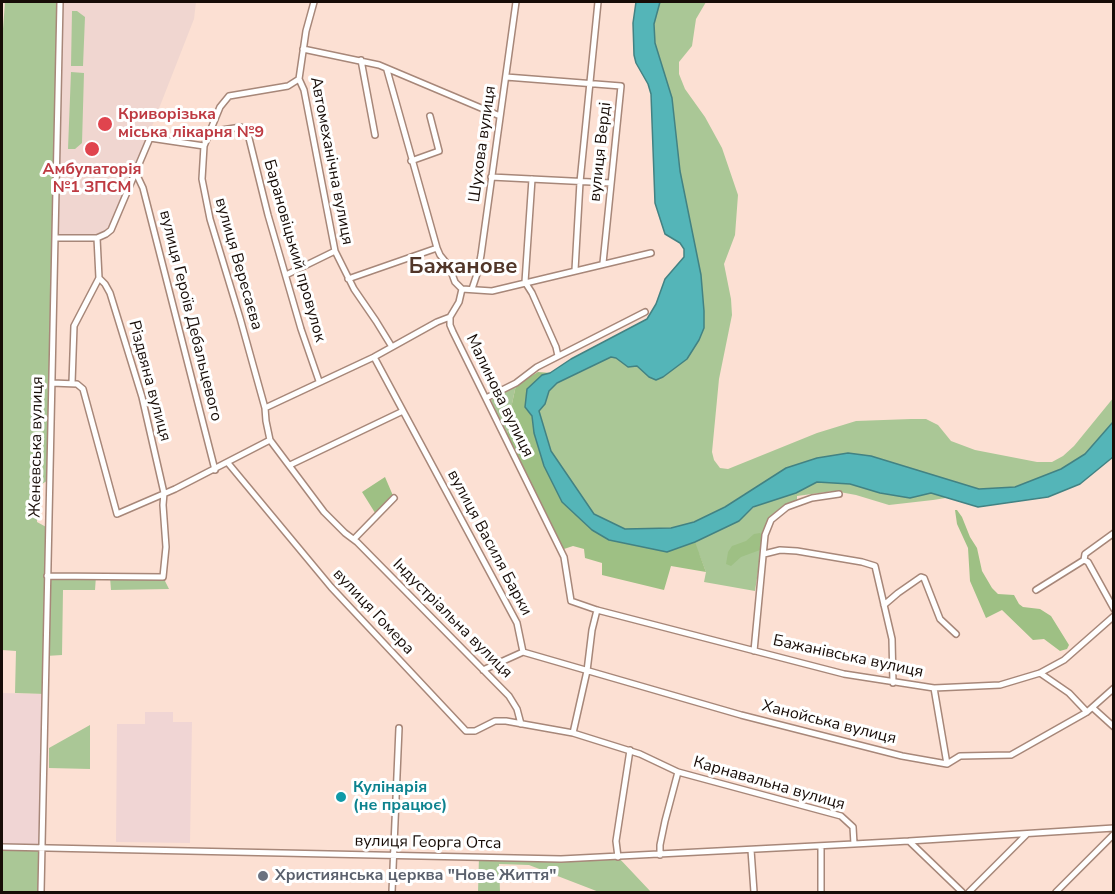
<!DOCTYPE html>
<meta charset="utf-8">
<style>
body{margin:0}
#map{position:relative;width:1115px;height:894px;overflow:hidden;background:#fce0d3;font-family:"Nunito Sans",sans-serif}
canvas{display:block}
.frame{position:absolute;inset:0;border:3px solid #170c07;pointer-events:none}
</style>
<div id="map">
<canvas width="1115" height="894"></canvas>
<div class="frame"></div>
</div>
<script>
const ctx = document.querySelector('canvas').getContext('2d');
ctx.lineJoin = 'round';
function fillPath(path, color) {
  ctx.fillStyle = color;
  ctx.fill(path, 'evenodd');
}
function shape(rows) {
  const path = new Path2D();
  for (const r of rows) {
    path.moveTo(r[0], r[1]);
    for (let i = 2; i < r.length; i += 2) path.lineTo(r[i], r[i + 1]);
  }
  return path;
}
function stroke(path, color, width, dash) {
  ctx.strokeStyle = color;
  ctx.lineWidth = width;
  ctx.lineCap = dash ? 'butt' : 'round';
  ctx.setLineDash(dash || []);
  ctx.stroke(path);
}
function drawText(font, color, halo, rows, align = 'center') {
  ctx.font = font + ' "Nunito Sans",sans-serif';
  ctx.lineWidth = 6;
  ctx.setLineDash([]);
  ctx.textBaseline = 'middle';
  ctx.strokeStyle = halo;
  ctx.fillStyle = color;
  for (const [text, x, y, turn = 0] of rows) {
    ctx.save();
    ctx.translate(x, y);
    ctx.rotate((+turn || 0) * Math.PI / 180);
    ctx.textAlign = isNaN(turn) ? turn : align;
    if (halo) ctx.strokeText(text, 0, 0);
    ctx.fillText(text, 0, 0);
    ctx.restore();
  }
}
const commercial = shape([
 [2,693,45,694,42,848,2,847],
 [145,712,173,712,173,722,192,722,190,843,116,842,117,724,145,724]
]);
const medical = shape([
 [60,2,196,2,194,19,131,180,109,226,97,238,55,238]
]);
const green = shape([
 [5,2,60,2,50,479,37,487,37,522,48,528,47,576,96,576,95,590,63,590,62,655,46,656,45,694,15,693,16,651,2,650,2,42],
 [660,2,706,2,696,19,692,46,679,62,679,74,685,89,705,117,722,148,738,195,735,235,724,264,731,299,732,315,719,379,712,452,714,460,720,468,728,469,817,433,856,421,911,419,926,419,938,425,951,441,975,450,1037,462,1052,462,1063,456,1074,446,1114,397,1113,422,1085,454,1061,469,1015,487,979,489,973,488,965,495,933,500,889,505,856,495,834,491,797,496,797,501,774,513,765,526,755,591,704,582,706,572,699,554,615,561,579,494,551,451,539,411,545,404,549,391,557,383,589,368,595,363,632,349,696,254,680,171,672,98,655,43,654,24],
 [746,493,754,507,739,521,724,527,725,507],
 [72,11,77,11,85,17,83,66,71,66],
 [71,72,84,73,82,143,75,149,68,149],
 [516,385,510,413,512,423,506,435,491,400],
 [110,577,163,577,169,589,111,590],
 [90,725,90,769,49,768,49,748],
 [2,847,42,848,41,892,2,892],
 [479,857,618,857,651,892,599,892,529,865,499,864,500,892,478,892]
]);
const forest = shape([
 [538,372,551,373,542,375,525,407,532,416,534,433,544,466,562,502,592,530,678,549,695,542,706,572,671,566,664,590,602,575,602,563,585,558,584,549,573,546,561,550,506,435,512,423,510,413,516,385],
 [385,477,394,498,377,516,362,492],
 [955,510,957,510,962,517,970,537,977,548,982,571,992,588,998,594,1014,595,1019,604,1023,607,1040,609,1051,616,1069,645,1067,649,1060,651,1044,639,1033,640,1002,610,986,618,970,581,968,548,957,524],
 [760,533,762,535,760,550,741,557,731,566,726,564,728,552,732,546,746,541,754,534]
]);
const water = shape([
 [636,2,660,2,654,24,655,43,672,98,680,171,701,275,704,311,704,328,699,340,687,359,663,377,656,380,649,377,637,366,628,367,616,358,611,357,557,383,549,391,545,404,539,411,551,451,594,514,625,529,671,528,694,522,725,507,786,468,817,458,848,453,871,456,979,489,1015,487,1061,469,1085,454,1113,422,1113,457,1080,484,1048,497,978,507,931,493,910,498,880,493,850,484,817,482,796,493,753,507,739,521,695,542,667,552,609,540,592,530,562,502,544,466,534,433,532,416,525,407,527,389,542,375,550,373,571,359,647,319,656,304,665,279,684,257,684,249,680,243,665,234,655,203,651,94,648,84,636,63,634,55,633,23,636,2]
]);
const street = shape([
 [314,2,306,31,299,79,304,90,335,251,354,289,376,321,392,347],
 [303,49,379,65,500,116],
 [361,60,375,135],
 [387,70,437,248],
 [506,77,621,86,603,263],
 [209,132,241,127,247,130,268,215,301,329,319,381],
 [411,161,439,151,430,116],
 [135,171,143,188,215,470],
 [491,177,611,183],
 [532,179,525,282,532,293,556,347,558,356],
 [97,238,106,234,111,230,150,138,204,146],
 [651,253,492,291,462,289,459,302,450,317,450,325,453,332,564,557,571,601,597,610,844,674,934,688,1000,685,1040,673,1064,660,1114,616],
 [575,270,580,182,598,2],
 [286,275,335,251],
 [348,279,437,248,440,255,449,266,455,282,462,289],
 [472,289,478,271,481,255,516,2],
 [450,317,437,322,374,357,265,408,266,421,270,440,324,512,345,533,357,542,509,696,517,709,521,724],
 [374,357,517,623,523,652,483,670],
 [52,383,77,384,83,389,117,514,175,489,270,440],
 [72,383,74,326,99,278],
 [486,398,516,383,537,367,645,312],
 [265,408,240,318,210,219,202,179,204,146,220,107,229,96,288,86,299,79],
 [228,463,331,587,466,731,475,731,495,721,506,721,573,733,640,754,678,772,841,816,853,827,854,844,909,841,962,892],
 [290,465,403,411],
 [354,539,394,498],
 [764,554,780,550,797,551,862,562,875,566,892,639,893,683],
 [1084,560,1088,562,1114,609],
 [47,576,163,577,166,547,163,505,164,493,142,397,110,293,105,284,99,278,97,238,55,238],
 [1036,590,1084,560,1085,554,1114,533],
 [884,605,898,593,921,577,924,578,940,619,956,634],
 [754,651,765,535,771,520,787,507,812,498,839,494],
 [523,652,741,715,902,756,947,764,960,756,1011,755,1087,712,1114,688],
 [1040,673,1069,693,1087,712],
 [934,688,947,764],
 [1093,708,1114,727],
 [573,733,587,671,592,630,597,610],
 [909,841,1114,828],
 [821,846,821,892],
 [2,847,561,859,854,844],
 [751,850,754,892],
 [660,855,660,845,665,821,678,772],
 [618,857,616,841,630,750],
 [41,892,60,2],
 [392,892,399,728],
 [969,892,1027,834],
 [1056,892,1114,834]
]);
const markers = [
 [105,124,8,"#e0444e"],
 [92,149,8,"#e0444e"],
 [341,797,6,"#0f9aa8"],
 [263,876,6,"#6b7280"]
];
const healthNames = [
 ["Криворізька",118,115],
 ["міська лікарня №9",118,133],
 ["Амбулаторія",92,170,"center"],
 ["№1 ЗПСМ",92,188,"center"]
];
const streetNames = [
 ["Шухова вулиця",483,144,-82],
 ["вулиця Верді",601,152,-84],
 ["Автомеханічна вулиця",331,161,79],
 ["Барановіцький провулок",294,251,74],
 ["вулиця Вересаєва",238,264,74],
 ["вулиця Героїв Дебальцевого",190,316,76],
 ["Різдвяна вулиця",149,381,75],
 ["Малинова вулиця",499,396,64],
 ["Женевська вулиця",37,447,-89],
 ["вулиця Василя Барки",489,543,62],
 ["вулиця Гомера",373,612,47],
 ["Індустріальна вулиця",452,619,45],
 ["Бажанівська вулиця",848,657,12],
 ["Ханойська вулиця",829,723,14],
 ["Карнавальна вулиця",769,784,16],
 ["вулиця Георга Отса",428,843,1]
];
const cultureNames = [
 ["Кулінарія",353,788],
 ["(не працює)",353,806]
];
const worshipNames = [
 ["Християнська церква \"Нове Життя\"",275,876]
];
const districtNames = [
 ["Бажанове",463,268]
];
fillPath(commercial, '#f0d5d4');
fillPath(medical, '#f0d6d0');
fillPath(green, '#aac796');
fillPath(forest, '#9ec084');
fillPath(water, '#54b5b8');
stroke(water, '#428283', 1.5);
stroke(street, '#a78779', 8);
stroke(street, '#fff', 5);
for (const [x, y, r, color] of markers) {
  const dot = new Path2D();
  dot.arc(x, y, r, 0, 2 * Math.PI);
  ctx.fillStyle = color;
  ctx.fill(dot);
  stroke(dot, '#fff', 2);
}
drawText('bold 16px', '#be3a42', '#fff', healthNames, 'left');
drawText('16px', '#170c07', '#fff', streetNames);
drawText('bold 16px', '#0d838f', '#fff', cultureNames, 'left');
drawText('bold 16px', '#5b616d', '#fff', worshipNames, 'left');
drawText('bold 22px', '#513629', '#fff', districtNames);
</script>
